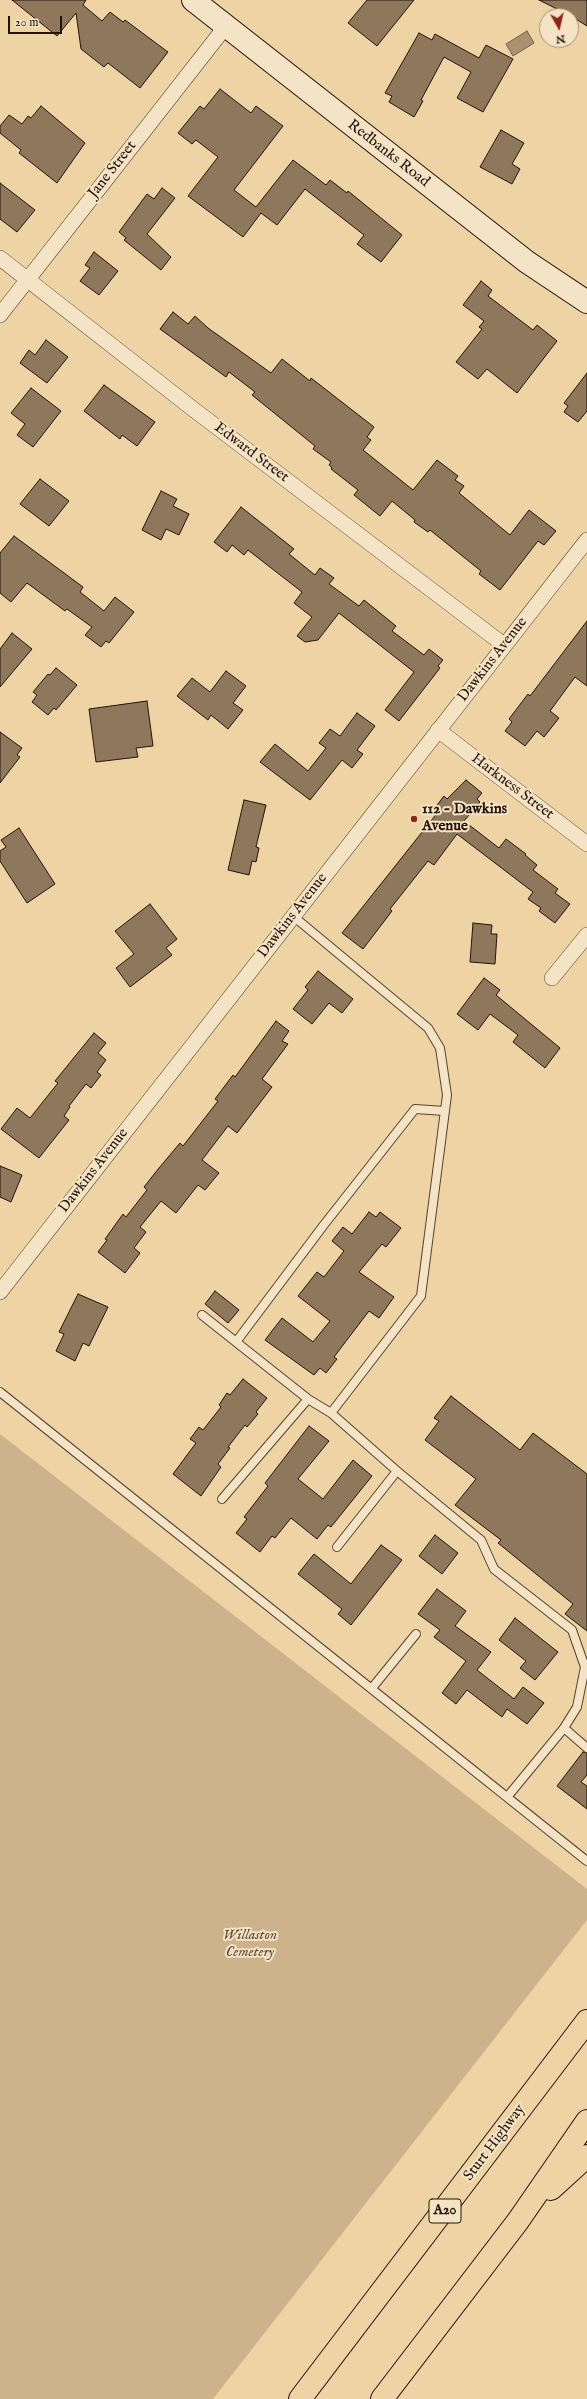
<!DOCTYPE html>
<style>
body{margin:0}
#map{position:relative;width:587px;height:2399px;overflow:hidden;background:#eed4a5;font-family:"IM FELL English",serif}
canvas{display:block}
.north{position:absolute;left:539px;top:8px;width:40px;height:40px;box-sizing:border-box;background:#f4e3c4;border:1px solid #a1907a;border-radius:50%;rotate:172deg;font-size:11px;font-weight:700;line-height:16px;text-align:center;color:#25130b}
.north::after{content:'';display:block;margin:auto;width:14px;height:18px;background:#8f2418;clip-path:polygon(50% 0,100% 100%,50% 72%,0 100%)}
.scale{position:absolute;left:8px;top:16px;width:54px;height:18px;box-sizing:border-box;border:2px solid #25130b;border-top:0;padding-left:5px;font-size:12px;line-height:14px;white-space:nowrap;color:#25130b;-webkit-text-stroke:3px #f4e3c4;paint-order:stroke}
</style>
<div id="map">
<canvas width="587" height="2399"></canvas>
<div class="north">N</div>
<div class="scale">20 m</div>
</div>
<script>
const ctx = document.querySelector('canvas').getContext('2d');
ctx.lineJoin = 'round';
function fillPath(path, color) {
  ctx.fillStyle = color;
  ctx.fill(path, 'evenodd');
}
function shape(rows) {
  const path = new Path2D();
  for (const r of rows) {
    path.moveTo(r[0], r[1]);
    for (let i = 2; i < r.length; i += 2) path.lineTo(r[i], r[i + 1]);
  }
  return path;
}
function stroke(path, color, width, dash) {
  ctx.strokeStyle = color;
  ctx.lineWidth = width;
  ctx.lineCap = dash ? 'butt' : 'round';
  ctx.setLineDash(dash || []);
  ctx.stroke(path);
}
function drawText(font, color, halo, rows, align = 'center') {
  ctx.font = font + ' "IM FELL English",serif';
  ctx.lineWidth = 4;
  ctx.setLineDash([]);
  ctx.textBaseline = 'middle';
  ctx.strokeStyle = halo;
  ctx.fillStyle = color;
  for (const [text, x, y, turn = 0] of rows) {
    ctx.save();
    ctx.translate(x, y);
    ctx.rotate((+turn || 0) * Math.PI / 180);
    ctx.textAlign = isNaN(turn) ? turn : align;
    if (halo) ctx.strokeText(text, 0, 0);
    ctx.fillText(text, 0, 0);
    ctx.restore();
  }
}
const green = shape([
 [0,1434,587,1889,587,1920,213,2399,0,2399]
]);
const water = shape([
 [527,31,534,43,513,56,506,44,527,31]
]);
const building = shape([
 [12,0,86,0,83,5,102,21,110,12,123,22,125,20,168,52,140,88,108,63,104,67,81,49,76,13,57,36,12,0],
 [367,0,414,0,377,46,348,23,367,0],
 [539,0,587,0,587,26,571,16,539,0],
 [419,33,432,40,435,34,479,58,486,45,513,59,483,112,457,98,471,72,444,57,421,100,423,101,414,117,389,102,392,96,385,93,419,33],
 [220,89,251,113,256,106,283,126,234,190,256,207,293,160,326,185,330,180,347,193,348,191,402,235,381,262,357,244,364,235,305,189,277,225,261,213,243,237,188,196,218,157,196,140,192,144,178,133,200,106,204,109,220,89],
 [41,106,85,143,57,183,19,153,21,150,0,133,0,126,9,115,22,124,28,116,31,118,41,106],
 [501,130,524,143,512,164,520,169,512,184,480,167,501,130],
 [0,183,35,210,17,232,0,219,0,183],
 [162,188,175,198,147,234,171,257,161,270,124,240,126,238,119,232,147,194,154,199,162,188],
 [94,252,118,271,99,295,80,281,90,268,85,265,94,252],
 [481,281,492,290,488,296,533,330,537,325,557,341,517,393,487,369,478,379,456,362,482,329,479,327,484,321,463,305,481,281],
 [173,312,188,324,195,316,208,328,271,373,282,359,310,381,311,378,374,427,367,437,371,440,363,450,413,490,437,460,458,476,455,480,464,486,459,493,510,535,529,510,556,531,544,545,538,541,500,590,479,574,481,571,430,530,428,532,414,522,415,520,392,501,380,516,354,495,358,490,331,469,332,468,329,465,331,462,313,449,315,446,252,395,255,392,229,372,226,377,160,329,173,312],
 [46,340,68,357,47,383,20,363,29,350,35,355,46,340],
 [587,373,587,411,578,422,564,412,568,406,564,403,587,373],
 [104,385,155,422,137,446,122,435,120,439,84,411,104,385],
 [31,388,61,411,33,447,17,435,25,424,11,413,31,388],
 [40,479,69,501,49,526,20,504,40,479],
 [161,491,177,499,173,506,189,514,179,535,166,529,161,540,142,530,161,491],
 [241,507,294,549,289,554,315,575,320,568,334,578,329,584,359,606,364,600,396,626,392,631,424,655,429,649,443,660,438,666,440,668,399,721,385,710,414,672,339,613,318,640,305,642,297,636,312,617,294,603,302,592,248,550,244,555,232,545,227,552,214,542,241,507],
 [14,536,83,587,80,592,104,611,115,597,134,612,109,643,106,641,101,647,85,635,92,627,67,609,65,611,27,583,11,602,0,593,0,553,14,536],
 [587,621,587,686,575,677,550,711,559,718,544,737,537,731,525,746,505,731,512,722,509,719,528,694,530,696,587,621],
 [12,633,32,649,0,687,0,649,12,633],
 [56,668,77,685,56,710,54,708,48,715,32,702,37,695,33,692,48,674,50,675,56,668],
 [226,671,246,686,233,703,243,710,228,729,211,715,208,720,177,696,192,678,210,692,226,671],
 [147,701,153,746,136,748,138,757,96,762,89,709,147,701],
 [357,713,375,726,357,750,363,754,352,768,342,760,310,800,260,762,275,744,308,771,326,748,319,743,330,729,340,736,357,713],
 [0,732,22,748,17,755,20,757,0,783,0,732],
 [466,780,482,793,477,799,480,802,464,821,499,848,506,839,526,854,525,855,537,865,533,870,558,889,555,893,570,904,555,923,539,911,541,908,528,899,533,892,457,834,434,865,428,861,390,909,392,911,363,949,342,933,438,812,434,809,444,796,447,799,466,780],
 [244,800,266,805,256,847,259,848,256,862,252,861,249,875,228,870,244,800],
 [19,828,55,884,27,903,0,861,0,851,6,847,1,840,19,828],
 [150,904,177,939,166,948,172,955,130,987,116,968,134,954,115,931,150,904],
 [473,923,492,925,491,934,497,934,495,964,470,962,473,923],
 [318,971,353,999,342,1013,329,1003,312,1024,293,1009,308,990,305,987,318,971],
 [484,978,500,990,496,995,560,1048,545,1068,513,1042,518,1035,490,1014,478,1030,457,1014,484,978],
 [276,1021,289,1031,282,1041,288,1044,262,1079,272,1087,237,1133,228,1126,202,1160,219,1173,205,1190,198,1185,176,1213,161,1201,140,1227,146,1232,134,1248,140,1253,125,1273,98,1252,107,1240,105,1239,123,1214,126,1217,147,1190,144,1187,159,1168,180,1143,183,1146,218,1101,215,1099,233,1075,235,1077,276,1021],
 [94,1033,106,1043,98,1053,106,1060,97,1072,101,1075,91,1088,86,1084,69,1106,70,1107,64,1116,69,1120,39,1158,1,1129,17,1108,30,1118,58,1083,55,1081,94,1033],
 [0,1166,22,1175,11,1202,0,1197,0,1166],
 [369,1212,376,1217,380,1212,401,1228,386,1247,382,1244,359,1272,394,1297,379,1318,369,1311,334,1357,337,1359,326,1373,320,1368,314,1375,265,1340,282,1318,313,1342,330,1321,298,1296,317,1272,324,1277,344,1251,332,1241,343,1227,352,1234,369,1212],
 [215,1291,239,1310,228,1323,205,1304,215,1291],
 [78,1294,108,1307,89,1346,83,1343,75,1361,56,1351,64,1334,59,1332,78,1294],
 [243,1379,267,1398,256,1412,258,1414,247,1427,245,1425,228,1447,230,1448,218,1464,221,1467,201,1496,173,1474,196,1443,190,1439,199,1427,203,1430,221,1407,219,1405,227,1393,230,1395,243,1379],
 [451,1396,520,1450,533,1433,587,1474,587,1631,565,1614,573,1604,498,1543,501,1540,455,1505,476,1479,425,1440,439,1421,434,1418,451,1396],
 [309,1426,329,1441,298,1479,323,1499,353,1460,372,1476,331,1527,328,1525,317,1539,291,1518,275,1538,272,1536,260,1552,236,1533,247,1519,244,1517,268,1486,265,1483,309,1426],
 [435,1535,458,1553,442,1574,419,1556,435,1535],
 [381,1545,402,1560,351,1625,338,1614,342,1609,298,1574,314,1554,351,1584,381,1545],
 [437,1589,466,1611,455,1626,491,1652,477,1670,514,1699,523,1687,544,1703,527,1724,507,1709,502,1717,467,1690,456,1704,442,1693,466,1661,434,1637,440,1630,418,1614,437,1589],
 [515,1618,558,1652,535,1680,520,1668,526,1661,499,1640,515,1618],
 [583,1752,587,1753,587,1775,581,1782,587,1786,587,1809,557,1786,583,1752]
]);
const lane = shape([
 [293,916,428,1028,440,1048,447,1095,421,1296,331,1413],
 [202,1315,308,1399,331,1413,397,1471,481,1540,494,1569,572,1630,585,1667,577,1707,564,1728,508,1796],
 [236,1342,323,1226,415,1109,445,1111],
 [0,1392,587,1861],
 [222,1499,308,1399],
 [337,1547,397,1471],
 [372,1688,416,1634],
 [564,1728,587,1748]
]);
const street = shape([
 [0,258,193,409,504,645],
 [0,315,226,26],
 [438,730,587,844],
 [552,978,587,935],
 [0,1292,587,540]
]);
const secondary = shape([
 [193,0,527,262,587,302]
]);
const highway = shape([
 [551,2189,587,2156],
 [300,2399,587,2021],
 [382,2399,518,2221,587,2121]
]);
const markers = [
 [414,819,4,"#8f2418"]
];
const shields = [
 [445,2211,32]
];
const shieldNames = [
 ["A20",445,2211]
];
const streetNames = [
 ["Redbanks Road",388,154,38],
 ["Jane Street",113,170,-52],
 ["Edward Street",251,453,37],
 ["Dawkins Avenue",493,660,-52],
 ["Harkness Street",512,787,37],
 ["Dawkins Avenue",293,916,-52],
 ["Dawkins Avenue",94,1171,-52],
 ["Sturt Highway",495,2143,-53]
];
const poiNames = [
 ["112 - Dawkins",422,810],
 ["Avenue",422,827]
];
const parkNames = [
 ["Willaston",250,1936],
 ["Cemetery",250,1953]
];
fillPath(green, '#ccb38b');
fillPath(water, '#aa9271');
stroke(water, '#755f48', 1);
fillPath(building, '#8e775b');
stroke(building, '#25130b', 1);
stroke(lane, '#574332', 10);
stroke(street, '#574332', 16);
stroke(secondary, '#25130b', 24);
stroke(highway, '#25130b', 24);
stroke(lane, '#f4e3c4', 8);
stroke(street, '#f4e3c4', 15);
stroke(secondary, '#f4e3c4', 22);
stroke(highway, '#eed4a5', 22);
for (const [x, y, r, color] of markers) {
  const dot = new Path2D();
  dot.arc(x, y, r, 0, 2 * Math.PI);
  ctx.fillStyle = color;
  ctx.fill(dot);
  stroke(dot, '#f4e3c4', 1.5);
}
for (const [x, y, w] of shields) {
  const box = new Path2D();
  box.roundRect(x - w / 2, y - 12, w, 24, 3);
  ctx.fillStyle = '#f4e3c4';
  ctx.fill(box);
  stroke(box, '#25130b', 1);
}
drawText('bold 14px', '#25130b', null, shieldNames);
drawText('15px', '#25130b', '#f4e3c4', streetNames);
drawText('bold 15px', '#25130b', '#f4e3c4', poiNames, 'left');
drawText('italic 15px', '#5f4b38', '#f4e3c4', parkNames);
</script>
